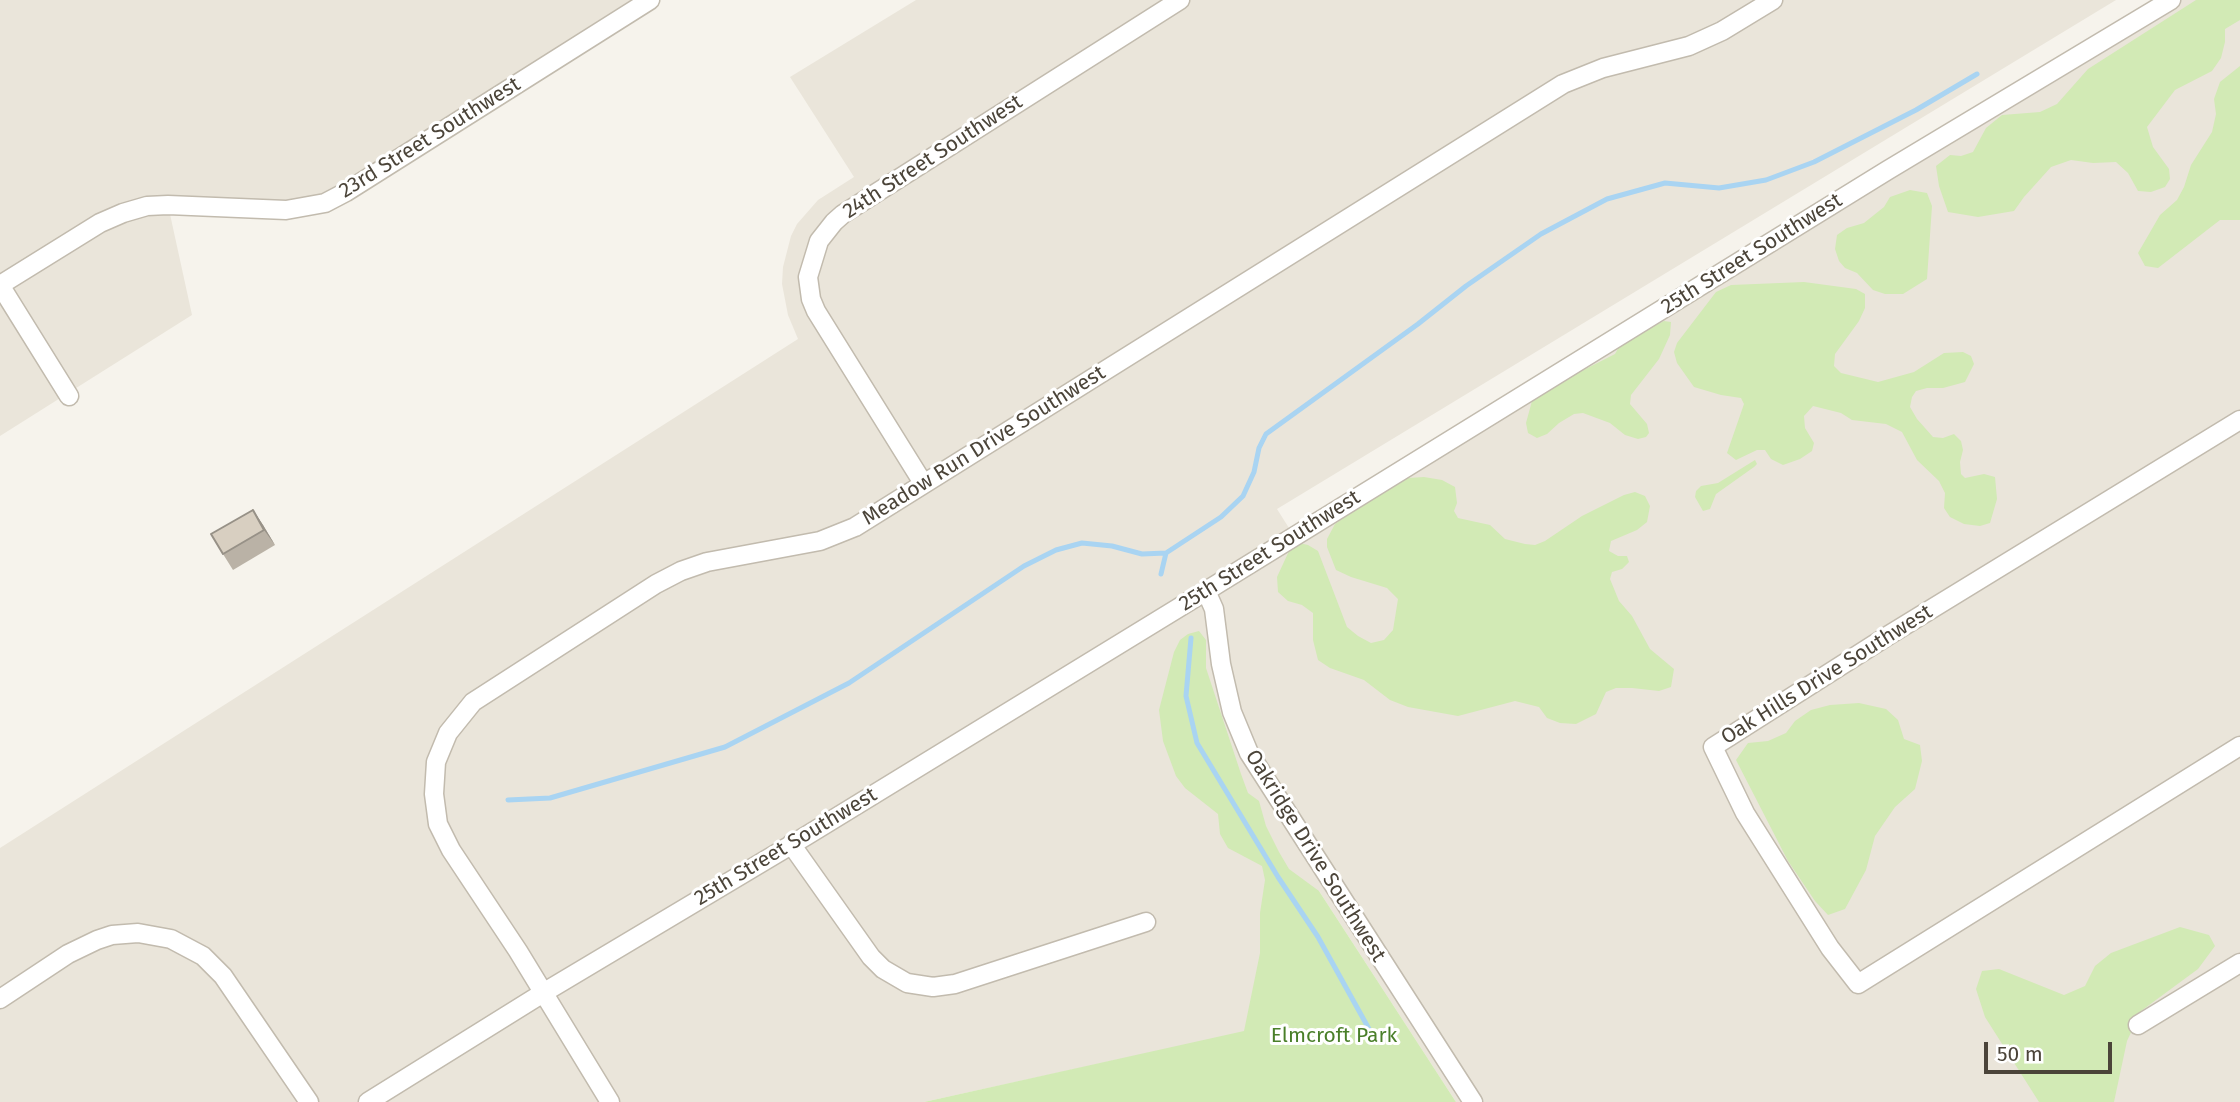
<!DOCTYPE html>
<style>
body{margin:0}
#map{position:relative;width:2240px;height:1102px;overflow:hidden;background:#f6f3ec;font-family:"Fira Sans",sans-serif}
canvas{display:block}
.scale{position:absolute;left:1984px;top:1042px;width:128px;height:32px;box-sizing:border-box;border:4px solid #4b4439;border-top:0;padding-left:9px;font-size:21px;line-height:24px;white-space:nowrap;color:#4b4439;-webkit-text-stroke:5px #fff;paint-order:stroke}
</style>
<div id="map">
<canvas width="2240" height="1102"></canvas>
<div class="scale">50 m</div>
</div>
<script>
const ctx = document.querySelector('canvas').getContext('2d');
ctx.lineJoin = 'round';
function fillPath(path, color) {
  ctx.fillStyle = color;
  ctx.fill(path, 'evenodd');
}
function shape(rows) {
  const path = new Path2D();
  for (const r of rows) {
    path.moveTo(r[0], r[1]);
    for (let i = 2; i < r.length; i += 2) path.lineTo(r[i], r[i + 1]);
  }
  return path;
}
function stroke(path, color, width, dash) {
  ctx.strokeStyle = color;
  ctx.lineWidth = width;
  ctx.lineCap = dash ? 'butt' : 'round';
  ctx.setLineDash(dash || []);
  ctx.stroke(path);
}
function drawText(font, color, halo, rows, align = 'center') {
  ctx.font = font + ' "Fira Sans",sans-serif';
  ctx.lineWidth = 6;
  ctx.setLineDash([]);
  ctx.textBaseline = 'middle';
  ctx.strokeStyle = halo;
  ctx.fillStyle = color;
  for (const [text, x, y, turn = 0] of rows) {
    ctx.save();
    ctx.translate(x, y);
    ctx.rotate((+turn || 0) * Math.PI / 180);
    ctx.textAlign = isNaN(turn) ? turn : align;
    if (halo) ctx.strokeText(text, 0, 0);
    ctx.fillText(text, 0, 0);
    ctx.restore();
  }
}
const residential = shape([
 [0,0,650,0,325,202,168,205,192,315,0,436],
 [916,0,2116,0,1277,509,1294,536,2171,0,2240,0,2240,1102,1456,1102,1319,891,1267,1027,924,1102,0,1102,0,848,798,339,788,315,782,284,783,267,791,236,797,224,818,200,854,177,790,77]
]);
const green = shape([
 [2196,0,2240,0,2240,20,2225,29,2225,42,2221,58,2212,71,2175,90,2147,127,2153,147,2169,169,2170,179,2165,187,2151,192,2138,191,2128,173,2116,162,2093,163,2071,160,2051,167,2024,197,2014,211,1978,217,1948,212,1939,186,1936,166,1950,155,1961,156,1973,152,1986,128,2002,115,2040,112,2057,104,2088,69],
 [2240,66,2240,220,2220,220,2158,268,2145,266,2138,253,2160,215,2177,200,2184,187,2191,165,2212,132,2216,114,2214,99,2220,82],
 [1910,190,1927,193,1932,206,1927,279,1903,294,1885,294,1873,290,1857,273,1845,268,1839,261,1835,249,1837,235,1847,228,1864,223,1884,207,1890,197],
 [1804,282,1856,289,1865,294,1865,308,1859,321,1835,354,1834,366,1841,373,1878,382,1914,372,1944,353,1963,352,1971,356,1974,364,1965,382,1943,388,1927,388,1916,391,1912,397,1910,407,1917,419,1933,437,1943,438,1954,434,1961,441,1963,450,1960,462,1961,474,1965,478,1984,474,1995,477,1997,499,1990,523,1980,526,1964,524,1950,517,1944,508,1945,493,1939,481,1917,460,1902,432,1886,424,1852,420,1841,413,1813,406,1804,416,1805,428,1814,443,1812,451,1800,459,1783,465,1771,459,1765,450,1757,450,1736,460,1727,453,1744,404,1741,398,1721,395,1694,387,1677,363,1674,352,1677,343,1716,292,1731,285],
 [1664,321,1671,322,1670,335,1659,359,1631,395,1630,404,1647,424,1649,433,1646,437,1638,439,1625,435,1610,423,1583,413,1574,414,1559,423,1547,434,1537,438,1528,433,1526,423,1532,401,1544,390,1615,354,1620,345,1632,337],
 [1755,460,1757,464,1754,467,1716,494,1710,509,1703,511,1695,497,1696,491,1701,486,1718,483],
 [1424,477,1442,480,1455,487,1457,503,1454,511,1458,518,1490,525,1505,539,1525,544,1535,545,1545,541,1582,516,1624,495,1635,492,1645,496,1650,506,1647,522,1637,530,1611,541,1609,551,1618,556,1627,556,1629,562,1622,569,1612,572,1610,579,1619,601,1632,616,1650,649,1674,669,1671,687,1659,691,1632,688,1616,688,1606,692,1596,714,1576,724,1560,723,1547,718,1539,707,1515,701,1458,716,1408,707,1390,700,1364,680,1330,668,1318,660,1313,640,1313,613,1302,605,1288,601,1278,592,1277,577,1289,551,1299,543,1308,545,1318,551,1347,627,1358,636,1371,643,1384,640,1393,630,1398,599,1387,588,1351,577,1336,570,1327,547,1327,539,1335,524,1379,493,1408,478],
 [1199,631,1206,640,1206,668,1241,774,1248,793,1259,801,1266,826,1279,852,1289,869,1319,891,1456,1102,924,1102,1244,1031,1260,953,1260,913,1265,880,1262,866,1228,848,1220,834,1218,814,1185,788,1176,776,1163,741,1159,710,1174,652,1180,640,1188,634],
 [1859,703,1886,709,1898,720,1904,739,1920,745,1922,761,1915,789,1895,807,1875,836,1866,870,1845,909,1828,915,1815,901,1788,861,1736,760,1748,743,1768,741,1786,733,1795,721,1811,710,1830,705],
 [2180,927,2209,935,2215,946,2198,969,2141,1011,2127,1041,2114,1102,2039,1102,1985,1017,1976,989,1982,971,1999,969,2064,995,2085,986,2095,966,2111,953]
]);
const stream = shape([
 [1161,574,1166,553],
 [1191,638,1186,696,1197,743,1278,877,1318,937,1374,1038],
 [508,800,550,798,725,747,849,683,1024,566,1056,550,1082,543,1112,546,1142,554,1166,553,1221,517,1243,496,1254,472,1259,448,1266,434,1418,324,1466,286,1541,234,1607,199,1665,183,1719,188,1766,180,1814,162,1916,110,1977,74]
]);
const minor = shape([
 [0,285,100,223,123,213,147,206,168,205,286,210,325,203,346,192,650,0],
 [0,285,69,396],
 [2240,420,1889,635,1713,747,1745,813,1830,948,1858,984,2240,746],
 [923,483,816,311,811,299,808,277,819,241,834,222,843,214,1180,0],
 [1206,591,1214,609,1221,664,1232,712,1249,753,1473,1102],
 [791,844,871,957,883,969,907,983,933,987,955,984,1146,922],
 [0,999,68,954,97,940,112,935,138,933,171,939,203,956,223,976,309,1102],
 [2138,1025,2240,963],
 [368,1102,543,993,806,836,1206,591,1888,170,2171,0],
 [610,1102,518,951,451,850,438,824,434,794,436,762,448,733,473,702,656,584,681,571,707,562,820,541,855,527,1563,84,1603,68,1689,46,1722,31,1773,0]
]);
const wall = shape([
 [253,510,263,525,275,545,233,570,223,554]
]);
const shadedWall = shape([
 [253,510,263,525,275,545,264,530]
]);
const building = shape([
 [253,510,264,530,223,554,211,534,253,510]
]);
const streetNames = [
 ["23rd Street Southwest",430,138,-32],
 ["24th Street Southwest",933,157,-33],
 ["25th Street Southwest",1752,254,-32],
 ["Meadow Run Drive Southwest",984,446,-32],
 ["25th Street Southwest",1270,551,-32],
 ["Oak Hills Drive Southwest",1827,675,-32],
 ["25th Street Southwest",786,847,-31],
 ["Oakridge Drive Southwest",1315,856,58]
];
const parkNames = [
 ["Elmcroft Park",1334,1036]
];
fillPath(residential, '#eae5da');
fillPath(green, '#d2eab5');
stroke(stream, '#a9d4f2', 5);
stroke(minor, '#c2bbae', 21);
stroke(minor, '#fff', 18);
fillPath(wall, '#bab2a6');
fillPath(shadedWall, '#979187');
fillPath(building, '#d8cfc1');
stroke(building, '#979187', 2);
drawText('21px', '#4b4439', '#fff', streetNames);
drawText('21px', '#4a7f2a', '#fff', parkNames);
</script>
